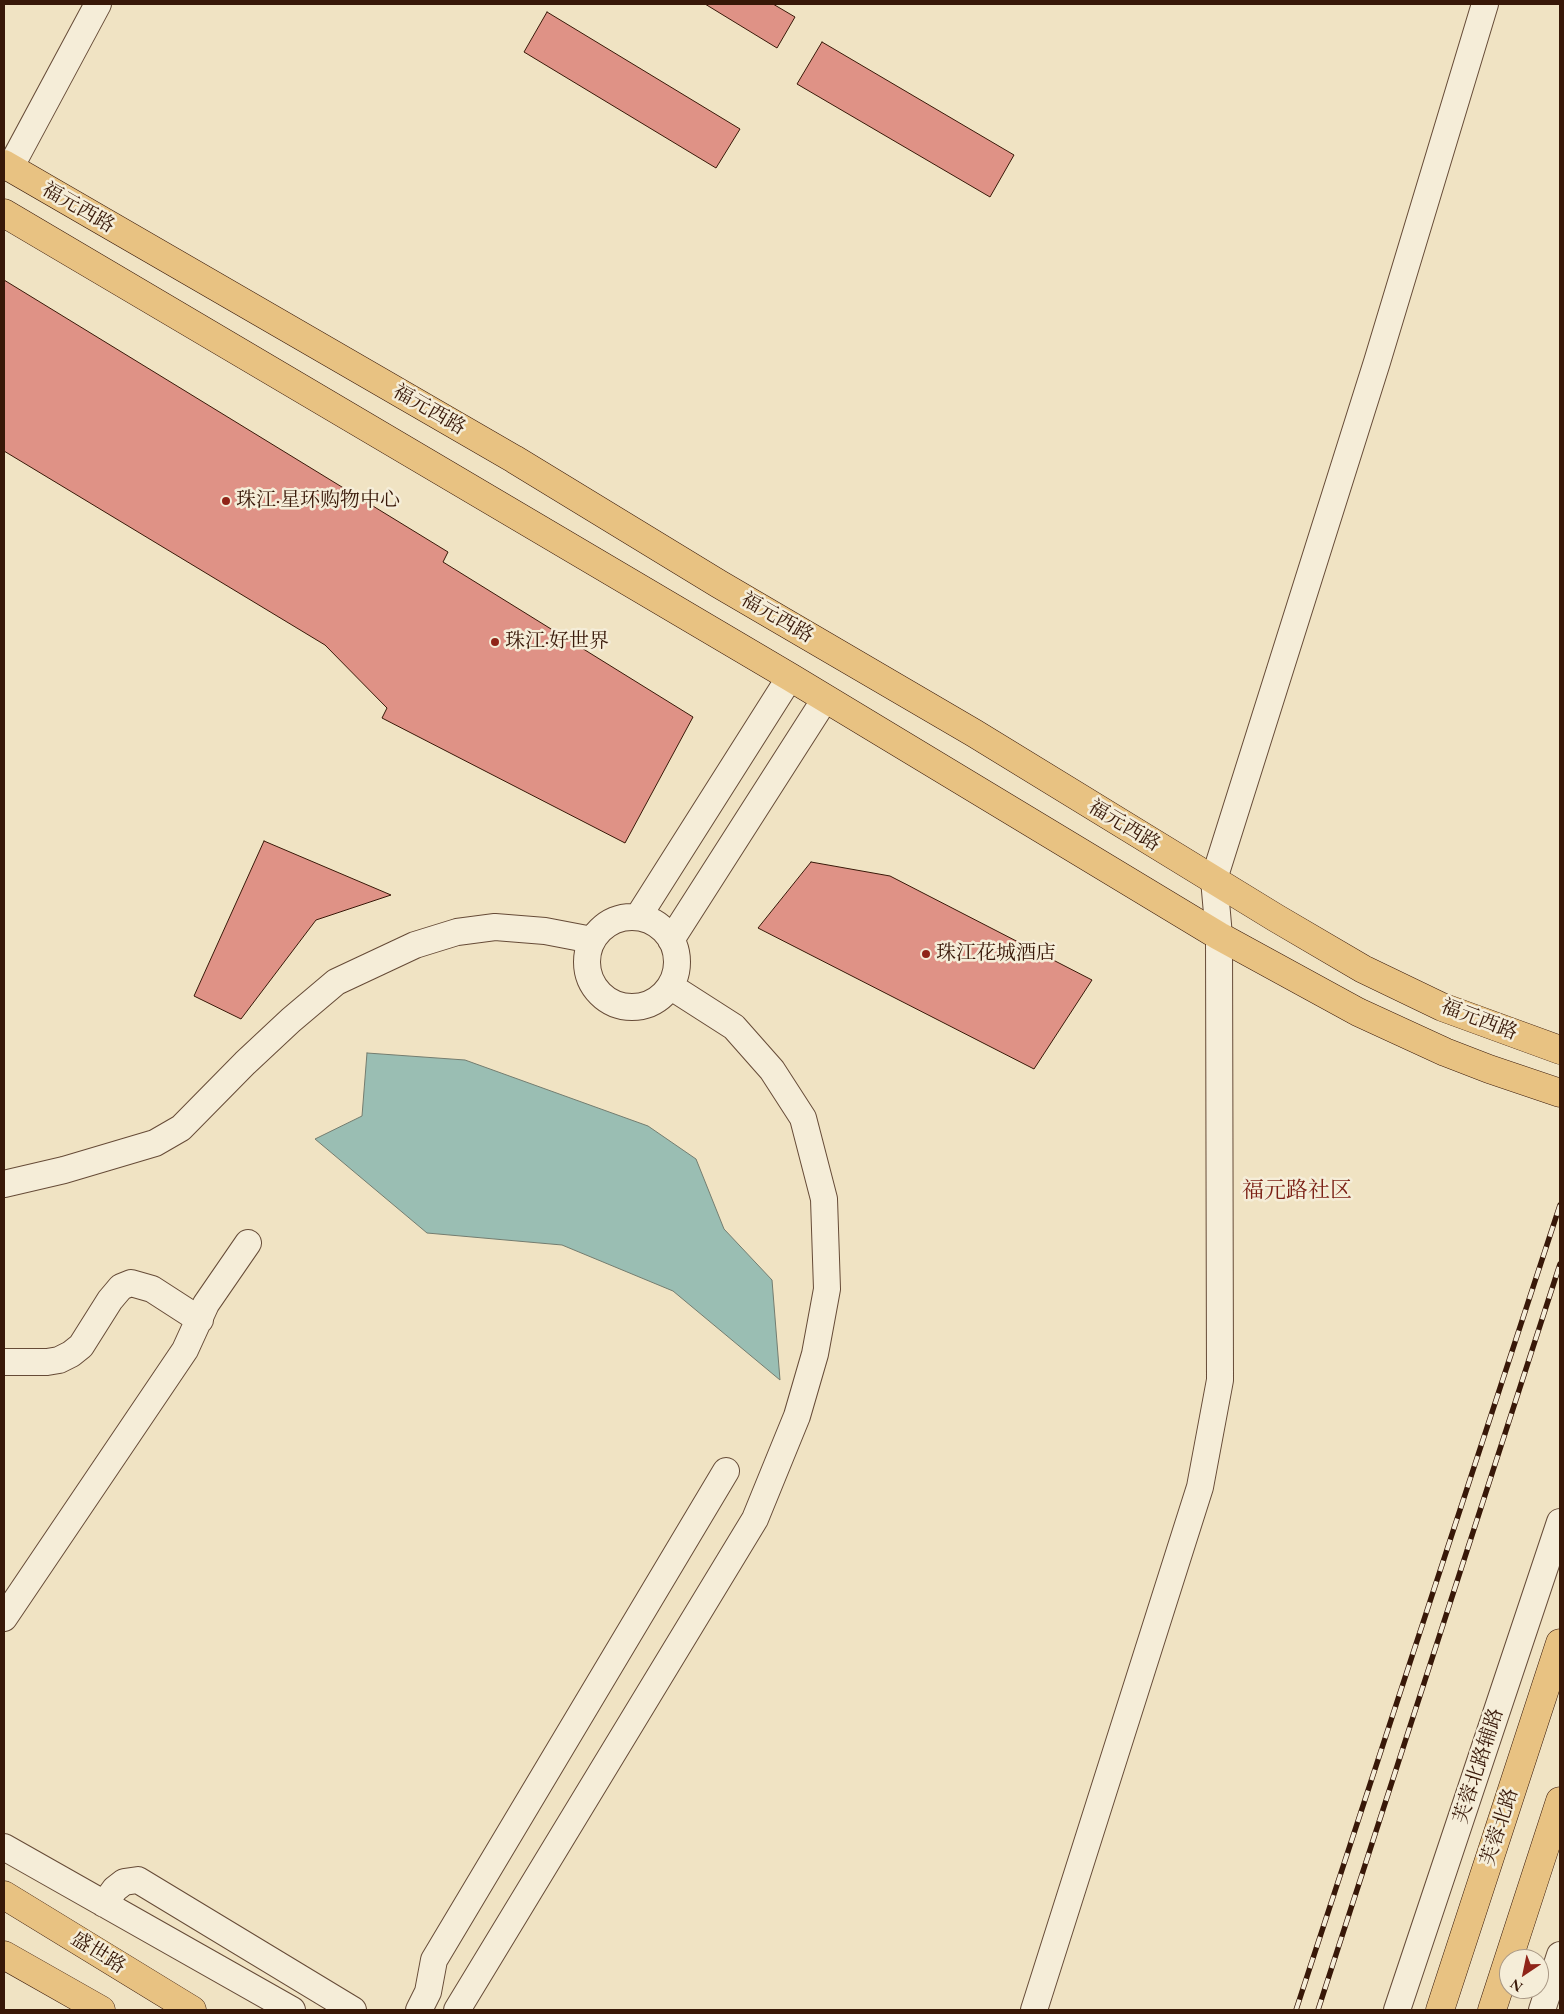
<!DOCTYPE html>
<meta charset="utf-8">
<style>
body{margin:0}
#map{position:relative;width:1564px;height:2014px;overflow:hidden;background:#f0e3c3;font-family:"EB Garamond",serif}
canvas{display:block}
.frame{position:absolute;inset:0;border:5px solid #381808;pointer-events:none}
.north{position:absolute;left:1499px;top:1949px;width:50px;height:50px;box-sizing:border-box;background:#f5edd8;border:1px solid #a99885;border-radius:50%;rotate:214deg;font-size:14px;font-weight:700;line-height:20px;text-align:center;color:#381808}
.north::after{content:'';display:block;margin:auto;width:18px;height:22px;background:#8f2418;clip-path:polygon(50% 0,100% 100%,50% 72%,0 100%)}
</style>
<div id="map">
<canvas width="1564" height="2014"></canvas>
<div class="frame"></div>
<div class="north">N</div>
</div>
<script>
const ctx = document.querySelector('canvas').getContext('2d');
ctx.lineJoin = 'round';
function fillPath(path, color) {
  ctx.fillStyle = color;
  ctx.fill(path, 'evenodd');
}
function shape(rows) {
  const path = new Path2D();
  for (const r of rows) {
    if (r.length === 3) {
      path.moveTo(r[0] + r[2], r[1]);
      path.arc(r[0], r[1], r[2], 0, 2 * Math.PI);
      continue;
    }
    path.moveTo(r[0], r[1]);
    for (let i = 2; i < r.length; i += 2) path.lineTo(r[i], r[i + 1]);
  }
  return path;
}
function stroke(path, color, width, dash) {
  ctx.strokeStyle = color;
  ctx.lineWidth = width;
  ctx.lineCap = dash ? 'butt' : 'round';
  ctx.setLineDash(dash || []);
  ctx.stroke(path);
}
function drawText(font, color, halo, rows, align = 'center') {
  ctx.font = font + ' "EB Garamond","Noto Serif SC",serif';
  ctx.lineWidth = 5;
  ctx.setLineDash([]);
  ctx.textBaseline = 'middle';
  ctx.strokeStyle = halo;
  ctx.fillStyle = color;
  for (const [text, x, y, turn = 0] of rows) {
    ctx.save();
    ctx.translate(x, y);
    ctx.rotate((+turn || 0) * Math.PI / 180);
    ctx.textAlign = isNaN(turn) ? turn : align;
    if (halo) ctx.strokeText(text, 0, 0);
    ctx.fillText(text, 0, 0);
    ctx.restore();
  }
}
const water = shape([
 [367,1053,465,1060,648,1126,696,1159,724,1229,772,1280,780,1380,673,1291,562,1245,427,1233,315,1139,362,1116,367,1053]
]);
const building = shape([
 [705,4,773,4,795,17,777,48,705,4],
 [547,12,740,129,716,168,524,52,547,12],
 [822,42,1014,155,990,197,797,84,822,42],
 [4,280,448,552,443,562,693,717,625,843,382,718,387,708,325,645,4,451,4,280],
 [264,841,391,895,316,920,241,1019,194,996,264,841],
 [811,862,890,876,1092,980,1034,1069,758,928,811,862]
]);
const minor = shape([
 [10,168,98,4],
 [638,917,790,677],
 [632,962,45],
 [671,940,825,699],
 [4,1184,64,1170,155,1143,181,1128,245,1063,291,1020,336,982,415,945,457,932,495,927,545,931,592,940],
 [4,1362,47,1362,59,1360,71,1354,81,1346,110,1300,121,1287,131,1283,152,1289,200,1320],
 [4,1618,185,1350,206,1304,248,1243],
 [4,1847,292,2010],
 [104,1904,115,1889,124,1882,138,1880,353,2010],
 [419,2010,428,1992,434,1960,726,1471],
 [457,2010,755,1519,797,1416,815,1354,827,1289,824,1199,803,1118,772,1070,734,1027,670,986],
 [1034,2010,1200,1487,1220,1380,1219,936,1214,879,1377,362,1485,4],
 [1397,2010,1560,1522],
 [1542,2010,1560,1955]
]);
const major = shape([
 [4,164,514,459,719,584,974,733,1276,918,1363,969,1442,1007,1560,1050],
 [4,213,790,677,1219,936,1358,1012,1445,1052,1489,1069,1560,1093],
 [4,1895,192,2010],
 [4,1955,101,2010],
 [1440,2010,1560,1643],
 [1492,2010,1560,1801]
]);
const rail = shape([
 [1296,2010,1560,1205],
 [1318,2010,1560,1264]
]);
const markers = [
 [226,501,5,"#8f2418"],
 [495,642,5,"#8f2418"],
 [926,954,5,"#8f2418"]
];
const streetNames = [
 ["福元西路",78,208,30],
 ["福元西路",429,410,30],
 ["福元西路",777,618,30],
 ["福元西路",1124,826,31],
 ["福元西路",1479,1020,21],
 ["芙蓉北路辅路",1479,1766,-72],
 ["芙蓉北路",1500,1827,-72],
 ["盛世路",98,1953,32]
];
const poiNames = [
 ["珠江·星环购物中心",236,501],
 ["珠江·好世界",505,642],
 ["珠江花城酒店",936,954]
];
const quarterNames = [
 ["福元路社区",1297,1191]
];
fillPath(water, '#9abeb3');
stroke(water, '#737c6f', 1);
fillPath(building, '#df9286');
stroke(building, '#381808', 1);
stroke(minor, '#664b37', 28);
stroke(major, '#381808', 29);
stroke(minor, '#f5edd8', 26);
stroke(major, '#e8c282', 28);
stroke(rail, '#381808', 5.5);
stroke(rail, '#f5edd8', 4, [11]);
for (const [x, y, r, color] of markers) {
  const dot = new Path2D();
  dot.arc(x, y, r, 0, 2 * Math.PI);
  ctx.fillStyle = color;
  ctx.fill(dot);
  stroke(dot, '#f5edd8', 2);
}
drawText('20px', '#381808', '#f5edd8', streetNames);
drawText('20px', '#381808', '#f5edd8', poiNames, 'left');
drawText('22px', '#7a1f14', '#f5edd8', quarterNames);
</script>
